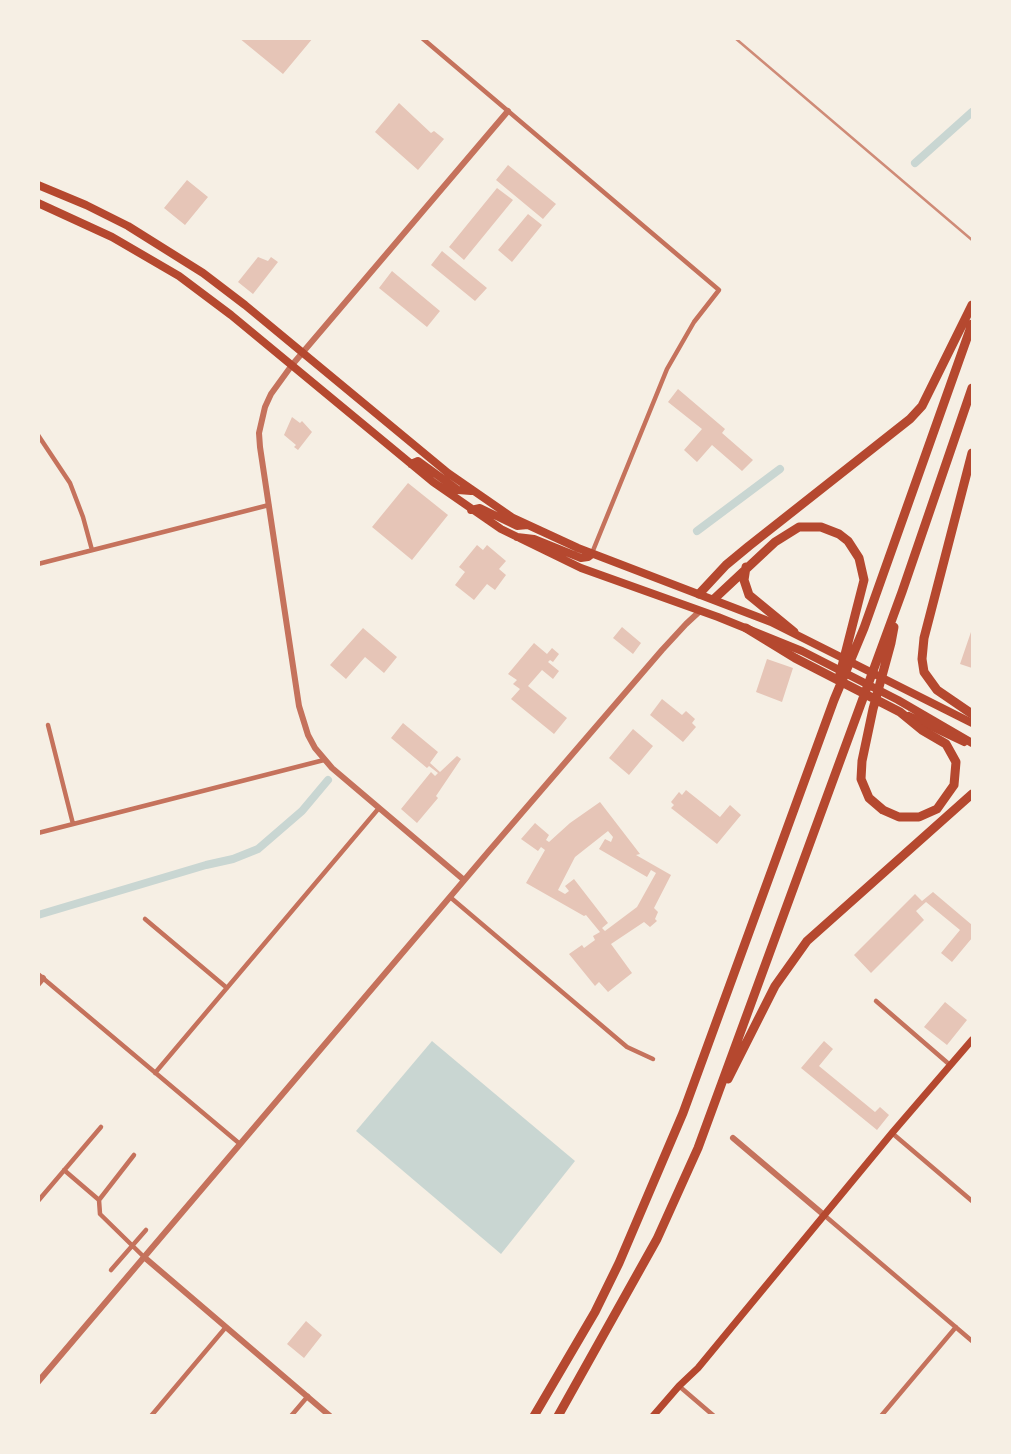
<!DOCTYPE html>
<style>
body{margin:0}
#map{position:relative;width:1011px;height:1454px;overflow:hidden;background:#f6efe4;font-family:Mulish,sans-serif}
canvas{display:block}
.frame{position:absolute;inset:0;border:40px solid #f6efe4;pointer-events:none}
</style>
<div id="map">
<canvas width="1011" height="1454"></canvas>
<div class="frame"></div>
</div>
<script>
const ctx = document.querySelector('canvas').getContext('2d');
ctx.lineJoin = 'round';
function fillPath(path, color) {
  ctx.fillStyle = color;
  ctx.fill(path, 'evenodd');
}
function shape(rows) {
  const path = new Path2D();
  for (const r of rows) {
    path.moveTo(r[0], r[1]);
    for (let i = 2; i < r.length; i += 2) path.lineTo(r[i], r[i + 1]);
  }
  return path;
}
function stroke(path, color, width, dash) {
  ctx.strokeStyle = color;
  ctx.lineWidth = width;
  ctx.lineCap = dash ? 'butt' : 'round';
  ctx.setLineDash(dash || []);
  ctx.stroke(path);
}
const water = shape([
 [432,1041,575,1161,501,1254,356,1131]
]);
const canal = shape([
 [915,163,972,112],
 [697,531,780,469],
 [38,915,206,865,233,859,258,849,302,811,328,780]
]);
const building = shape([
 [239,38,313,38,283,74],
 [399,103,431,133,434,131,444,139,418,170,375,132],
 [508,165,556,204,543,219,496,180],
 [187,180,208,197,185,225,164,208],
 [497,188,513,200,464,260,449,247],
 [528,214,542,225,512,262,498,250],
 [442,251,487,288,475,301,431,265],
 [258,257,268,261,271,257,278,262,253,294,238,282],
 [392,271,440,311,427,327,379,288],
 [678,389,725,429,722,433,753,460,742,471,712,445,697,462,684,450,702,429,668,402],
 [292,417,300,423,302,421,312,432,298,450,294,447,296,445,284,435],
 [408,483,448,515,412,560,372,527],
 [477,545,483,550,487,545,506,561,499,569,506,575,495,590,487,584,474,600,455,585,465,572,459,567],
 [622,627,641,643,633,654,613,638],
 [363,628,397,657,384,673,365,657,346,679,330,665],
 [972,629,972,668,960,664],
 [534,643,547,654,552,648,559,654,553,662,550,660,548,662,559,671,553,679,542,670,528,686,567,718,554,734,511,699,520,689,513,684,517,680,508,674],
 [767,659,793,668,782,702,756,692],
 [662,699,682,715,686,711,695,719,692,723,696,727,683,742,650,715],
 [403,723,438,752,430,763,440,772,457,756,461,759,436,796,438,798,417,823,401,809,431,772,435,776,438,773,429,766,427,768,391,738],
 [633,729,653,746,629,775,609,758],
 [686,790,720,817,730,805,741,815,717,844,671,808,674,805,671,802,679,792,682,795],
 [600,802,640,854,636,855,671,875,654,908,658,912,655,919,657,921,650,927,644,922,611,944,632,973,608,992,599,982,595,986,569,954,582,945,584,948,595,940,593,936,600,932,586,915,584,916,526,883,545,850,541,847,538,851,521,839,535,823,549,835,546,840,549,842,570,823],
 [608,831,613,837,611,842,605,839,599,849,647,877,651,870,656,873,637,907,605,931,602,928,608,923,574,879,565,886,569,891,565,894,558,890,575,857],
 [933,892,972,925,972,938,952,962,941,953,960,930,926,902,916,911,924,920,871,973,854,955,915,894,922,901],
 [945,1002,967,1020,947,1045,924,1027],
 [824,1041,833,1049,819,1066,875,1112,880,1107,889,1115,877,1130,801,1068],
 [306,1321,322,1335,304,1358,287,1344]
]);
const minor = shape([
 [422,38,719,290,694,322,667,369,592,553],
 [38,435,70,483,83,517,92,550],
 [38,564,269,505],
 [48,725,73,824],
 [38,833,324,760],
 [450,897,627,1047,653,1059],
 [145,919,227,988],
 [38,974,240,1144],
 [876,1001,950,1065],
 [155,1073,379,808],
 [892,1133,972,1201],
 [134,1155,99,1200,100,1214,144,1257],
 [64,1170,99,1200],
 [38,1201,101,1127],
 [824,1215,972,1341],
 [111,1270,146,1230],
 [679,1386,714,1416],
 [151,1416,226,1327],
 [291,1416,308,1396],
 [881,1416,956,1327]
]);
const tertiary = shape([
 [464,880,332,768,315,748,308,735,299,706,260,447,259,433,265,407,271,394,292,365,508,111],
 [38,984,43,978],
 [733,1138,824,1215],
 [144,1257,330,1416],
 [38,1382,489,851,662,650,686,624,700,611]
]);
const secondary = shape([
 [653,1416,679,1386,698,1368,892,1133,972,1040]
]);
const primary = shape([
 [38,185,86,205,128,226,203,273,245,305,448,473,513,518,578,548,771,622,972,723],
 [38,203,112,237,179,276,231,315,433,482,501,529,581,568,718,617,802,651,898,700,972,743],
 [411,464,418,461,458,490,471,491],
 [471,510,480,508,517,526,528,525],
 [517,537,534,539,581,558,588,557,592,554],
 [909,716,964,742]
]);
const motorway = shape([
 [972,453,924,638,922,659,924,672,937,690,972,714],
 [746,567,744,580,749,595,794,632],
 [699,594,726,565,749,546,910,419,922,406,972,305],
 [714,599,775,542,799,527,821,527,839,534,848,541,859,558,864,580,840,674],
 [746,628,795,658,900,712,922,730,946,744,956,762,954,785,937,809,919,817,899,817,883,810,869,798,861,779,862,761,873,709,891,643,894,627],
 [728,1079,775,986,807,941,972,794],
 [534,1416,595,1312,619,1263,683,1113,834,700,864,628,972,324],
 [558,1416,657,1239,698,1148,902,592,972,388]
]);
const rail = shape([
 [735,38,972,240]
]);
fillPath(water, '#c9d6d2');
stroke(canal, '#c9d6d2', 8);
fillPath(building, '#e6c5b7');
stroke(minor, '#c5725c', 4.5);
stroke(tertiary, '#c5725c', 6);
stroke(secondary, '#b5482f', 7);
stroke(primary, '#b5482f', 8);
stroke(motorway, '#b5482f', 9);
stroke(rail, '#cf8b77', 2.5);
</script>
